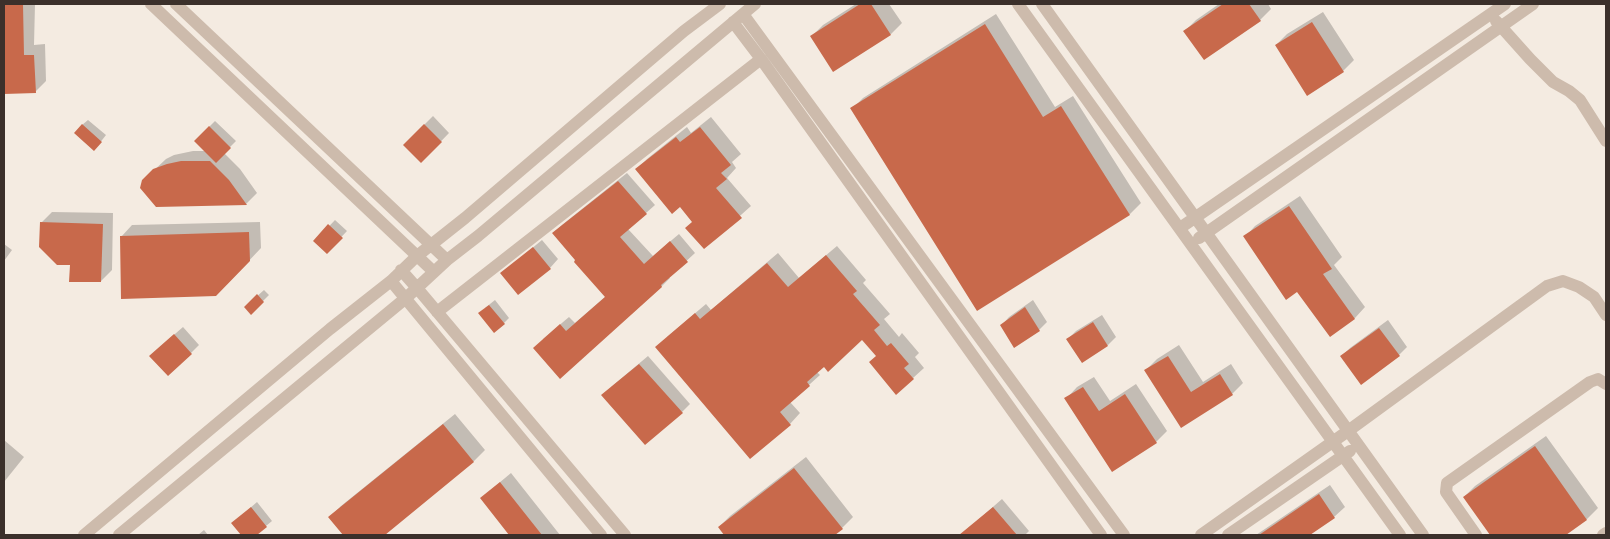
<!DOCTYPE html>
<style>
body{margin:0}
#map{position:relative;width:1610px;height:539px;overflow:hidden;background:#f4ebe1;font-family:"PT Sans",sans-serif}
canvas{display:block}
.frame{position:absolute;inset:0;border:5px solid #3b302b;pointer-events:none}
</style>
<div id="map">
<canvas width="1610" height="539"></canvas>
<div class="frame"></div>
</div>
<script>
const ctx = document.querySelector('canvas').getContext('2d');
ctx.lineJoin = 'round';
function fillPath(path, color) {
  ctx.fillStyle = color;
  ctx.fill(path, 'evenodd');
}
function shape(rows) {
  const path = new Path2D();
  for (const r of rows) {
    path.moveTo(r[0], r[1]);
    for (let i = 2; i < r.length; i += 2) path.lineTo(r[i], r[i + 1]);
  }
  return path;
}
function stroke(path, color, width, dash) {
  ctx.strokeStyle = color;
  ctx.lineWidth = width;
  ctx.lineCap = dash ? 'butt' : 'round';
  ctx.setLineDash(dash || []);
  ctx.stroke(path);
}
const shadow = shape([
 [4,4,35,4,34,45,45,44,46,81,35,92,4,93],
 [856,4,889,4,902,23,891,34,834,70,812,36,823,25],
 [1219,4,1268,4,1271,9,1260,20,1185,31,1196,20],
 [1323,12,1354,60,1343,71,1308,94,1276,45,1287,34],
 [996,14,1055,107,1073,96,1141,203,1130,214,978,309,852,109,863,98],
 [433,116,449,133,421,162,404,145],
 [711,117,741,154,732,162,736,168,727,178,751,206,704,248,693,222,680,206,637,169,647,159,687,127,691,133],
 [88,120,106,135,99,144,82,125],
 [215,121,236,141,224,153,240,169,257,193,246,204,148,176,166,159,174,155,193,151,205,151,195,141],
 [627,173,655,205,628,229,653,256,679,234,695,253,669,277,670,278,662,286,560,377,543,339,569,317,575,323,606,296,553,233,562,225],
 [1300,196,1342,257,1334,265,1365,307,1355,318,1330,335,1297,290,1245,237,1255,226],
 [52,212,113,213,112,270,101,281,71,264,41,223],
 [335,220,347,231,327,252,315,241],
 [260,222,261,248,227,284,121,237,132,225],
 [542,240,558,259,550,268,502,273],
 [4,244,12,250,4,261],
 [837,246,866,280,863,283,890,314,884,319,899,337,902,333,919,353,915,357,924,368,913,378,862,338,817,372,820,375,790,402,800,413,790,424,667,337,706,304,711,310,778,253,799,278],
 [264,290,269,295,251,313,245,307],
 [495,300,509,318,504,323,485,308],
 [1033,300,1047,322,1039,330,1001,326,1009,317],
 [1102,315,1116,337,1108,345,1068,339,1076,331],
 [1388,320,1407,347,1399,355,1342,356,1350,348],
 [183,327,199,345,191,353,160,347],
 [1179,345,1203,382,1231,364,1243,383,1232,394,1181,426,1146,370,1157,359],
 [648,356,690,404,682,412,611,387],
 [1094,377,1110,401,1136,384,1167,431,1156,442,1066,399,1077,387],
 [455,414,485,450,474,461,383,535,345,535,330,517,341,506],
 [1546,436,1598,508,1587,519,1564,535,1491,535,1464,497,1475,486],
 [4,440,24,457,4,482],
 [806,457,853,517,842,528,833,535,726,535,719,527,730,516],
 [511,473,560,535,511,535,481,498],
 [1330,485,1345,507,1334,517,1308,535,1256,535],
 [1002,499,1029,531,1025,535,977,535,970,527],
 [257,502,272,521,255,535,243,535,233,523],
 [204,530,208,535,198,535]
]);
const building = shape([
 [4,4,23,4,24,55,34,55,36,93,4,94],
 [860,4,871,4,891,35,833,72,810,36],
 [1223,4,1249,4,1261,21,1204,60,1183,31],
 [1312,22,1344,72,1307,96,1275,45],
 [985,24,1043,117,1061,106,1130,215,977,311,850,108],
 [82,124,102,142,94,151,74,133],
 [424,124,442,142,421,163,403,145],
 [209,126,231,148,216,163,194,141],
 [700,127,731,165,721,173,727,179,716,188,742,218,704,249,685,228,692,222,680,207,672,214,635,169,676,137,680,142],
 [181,161,210,161,229,180,247,205,156,207,140,188,142,180,153,169,167,164],
 [618,181,647,214,620,237,644,264,670,241,688,262,661,285,662,287,560,379,533,348,560,324,566,331,605,297,574,262,575,260,552,233],
 [1289,206,1332,269,1323,274,1355,319,1330,337,1297,292,1286,300,1243,236],
 [40,222,103,224,101,282,69,282,70,265,57,265,39,247],
 [328,224,343,238,327,254,313,241],
 [249,232,250,261,216,296,121,299,120,236],
 [533,247,551,269,518,295,500,273],
 [826,255,857,291,853,294,880,325,874,330,887,346,891,343,909,364,904,368,914,379,896,395,869,362,876,356,862,340,828,372,824,367,807,382,810,386,780,412,791,425,750,459,655,347,695,313,700,319,767,263,788,287],
 [257,294,264,302,251,315,244,307],
 [489,305,505,324,494,333,478,313],
 [1025,307,1040,331,1014,348,1000,325],
 [1093,322,1108,346,1082,363,1066,339],
 [1379,328,1400,356,1361,385,1340,356],
 [174,334,192,354,168,376,149,356],
 [1168,356,1191,392,1220,374,1233,395,1181,428,1144,370],
 [639,364,683,413,645,445,601,395],
 [1083,387,1099,411,1125,394,1157,443,1112,472,1064,398],
 [443,424,474,462,385,535,343,535,328,517],
 [1535,446,1587,520,1566,535,1490,535,1463,497],
 [794,468,843,529,835,535,724,535,718,527],
 [500,482,542,535,509,535,480,498],
 [1319,494,1335,518,1310,535,1259,535],
 [251,507,267,527,257,535,241,535,231,523],
 [993,507,1017,535,959,535]
]);
const minor = shape([
 [151,4,434,272],
 [176,4,447,260],
 [1018,4,1400,535],
 [1042,4,1423,535],
 [743,14,1124,535],
 [1496,21,1530,59,1553,82,1569,91,1580,100,1606,141],
 [733,22,761,59,1101,535],
 [1180,228,1505,4],
 [1199,238,1533,4],
 [401,270,417,288,625,535],
 [391,281,601,535],
 [437,312,761,59],
 [84,535,330,329,391,281,417,256,465,218,684,31,720,4],
 [119,535,406,298,447,260,478,236,755,4],
 [1201,535,1348,431,1547,286,1563,281,1579,287,1594,297,1606,315],
 [1228,535,1350,451],
 [1476,535,1446,492,1447,483,1590,382,1598,379,1606,384],
 [1603,535,1606,533]
]);
fillPath(shadow, '#0003');
fillPath(building, '#c8694b');
stroke(minor, '#cdbbac', 12);
</script>
